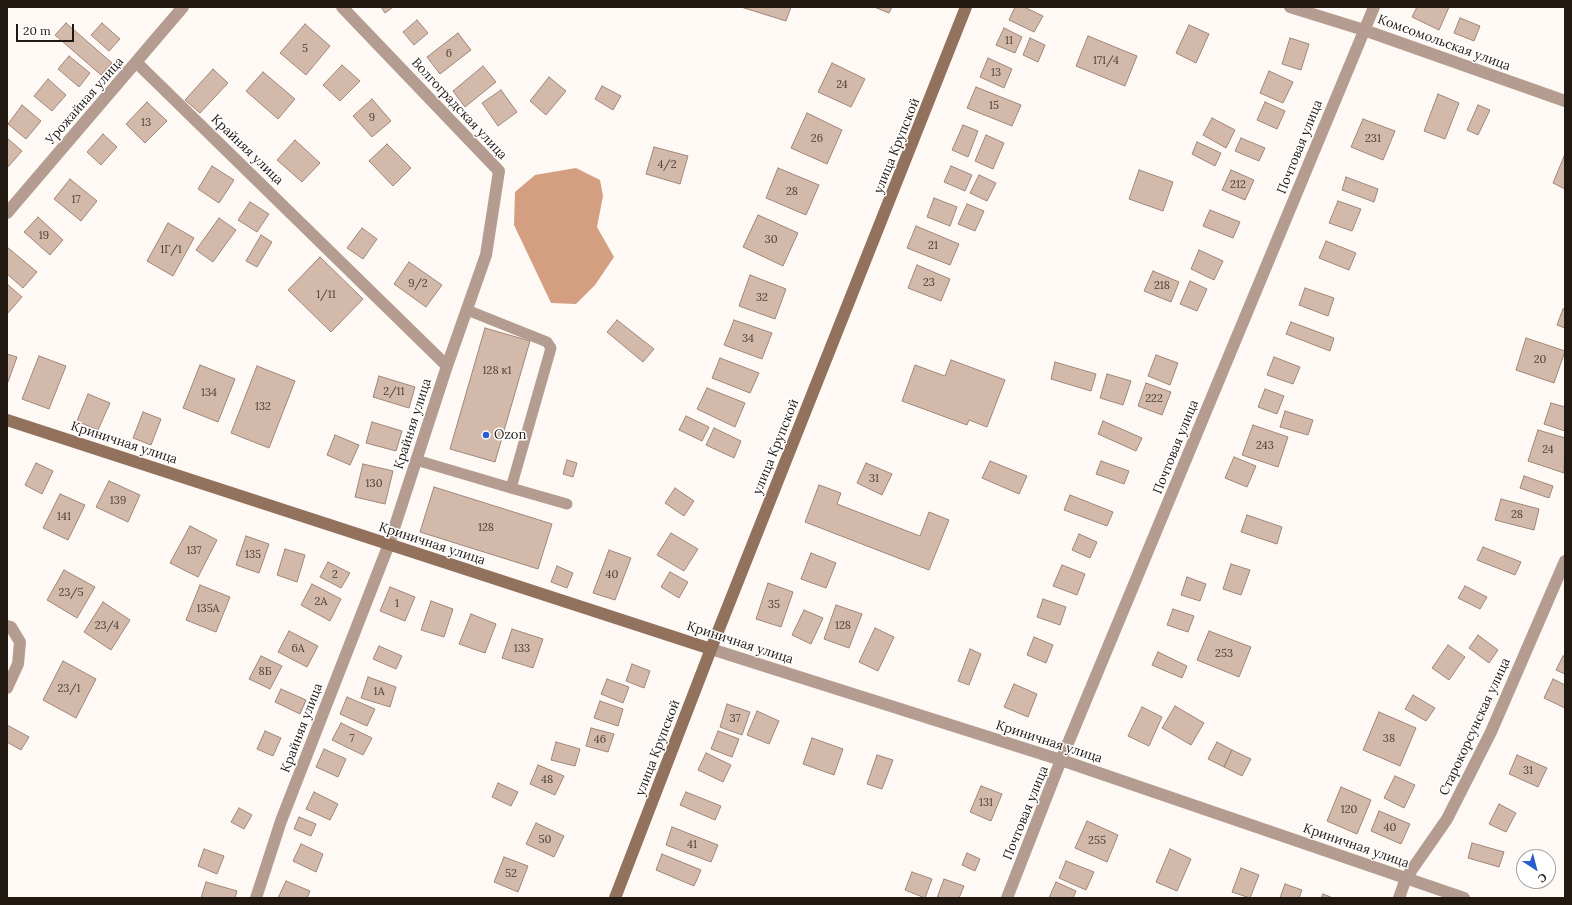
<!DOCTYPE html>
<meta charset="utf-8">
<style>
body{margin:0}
#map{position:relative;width:1572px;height:905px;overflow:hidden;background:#fef9f5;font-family:Lora,serif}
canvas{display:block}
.frame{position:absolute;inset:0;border:8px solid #211812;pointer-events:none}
.north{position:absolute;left:1516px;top:849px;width:40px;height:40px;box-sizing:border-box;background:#fff;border:1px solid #a6a3a0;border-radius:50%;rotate:144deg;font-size:11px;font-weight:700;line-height:16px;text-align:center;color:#211812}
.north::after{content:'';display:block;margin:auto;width:14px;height:18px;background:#285dcb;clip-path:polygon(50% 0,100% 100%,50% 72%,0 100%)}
.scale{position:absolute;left:16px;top:24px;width:58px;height:18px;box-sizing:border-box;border:2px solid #211812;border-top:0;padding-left:5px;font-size:12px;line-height:14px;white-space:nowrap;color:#211812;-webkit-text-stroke:3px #fff;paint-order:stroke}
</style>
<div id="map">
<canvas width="1572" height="905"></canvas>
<div class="frame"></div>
<div class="north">С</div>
<div class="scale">20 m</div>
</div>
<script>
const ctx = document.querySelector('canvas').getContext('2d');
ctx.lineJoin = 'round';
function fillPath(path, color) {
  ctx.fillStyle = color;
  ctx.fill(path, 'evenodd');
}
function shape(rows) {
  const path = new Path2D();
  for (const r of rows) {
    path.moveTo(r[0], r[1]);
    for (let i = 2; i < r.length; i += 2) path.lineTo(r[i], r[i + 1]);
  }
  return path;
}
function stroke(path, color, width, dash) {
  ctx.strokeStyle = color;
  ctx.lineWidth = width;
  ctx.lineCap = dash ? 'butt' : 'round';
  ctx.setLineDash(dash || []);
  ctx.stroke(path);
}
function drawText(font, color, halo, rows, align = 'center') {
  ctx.font = font + ' Lora,serif';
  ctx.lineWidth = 3;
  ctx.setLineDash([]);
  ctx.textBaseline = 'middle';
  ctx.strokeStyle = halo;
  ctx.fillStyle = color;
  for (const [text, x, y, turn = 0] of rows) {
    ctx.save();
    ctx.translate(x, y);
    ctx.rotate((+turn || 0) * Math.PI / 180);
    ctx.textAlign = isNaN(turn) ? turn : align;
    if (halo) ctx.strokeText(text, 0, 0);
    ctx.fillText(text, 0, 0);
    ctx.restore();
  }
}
const water = shape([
 [576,168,600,180,603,196,597,227,614,257,595,285,576,304,551,303,514,225,515,192,535,175]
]);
const building = shape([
 [381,7,393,7,385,13,381,7],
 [741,7,791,7,786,21,741,7],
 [874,7,892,7,889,13,874,7],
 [1015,7,1024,7,1043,16,1034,32,1009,20,1015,7],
 [1417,7,1449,7,1439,30,1412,17,1417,7],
 [1460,18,1480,26,1474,41,1454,33,1460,18],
 [417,20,428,33,414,45,403,32,417,20],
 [66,23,112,63,101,75,55,35,66,23],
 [102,23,120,39,109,51,91,35,102,23],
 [305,24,330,46,306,75,280,53,305,24],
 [1189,25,1209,34,1196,63,1176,53,1189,25],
 [1004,28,1022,37,1015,53,996,45,1004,28],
 [458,33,471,50,440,74,427,57,458,33],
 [1088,36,1137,56,1125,86,1076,66,1088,36],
 [1030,38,1045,45,1038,62,1023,55,1030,38],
 [1290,38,1309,44,1301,70,1282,64,1290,38],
 [69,56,90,73,79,87,58,69,69,56],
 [988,58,1012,69,1004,88,980,77,988,58],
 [832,63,865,79,851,107,818,92,832,63],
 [342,65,360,81,340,101,323,85,342,65],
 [483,66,496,82,465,107,453,91,483,66],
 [213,69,228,83,200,113,185,100,213,69],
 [1269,71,1293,82,1283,103,1260,93,1269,71],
 [263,72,295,99,278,119,246,91,263,72],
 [549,77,566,91,546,115,530,101,549,77],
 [48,79,66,95,52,111,34,96,48,79],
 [602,86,621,96,613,110,595,99,602,86],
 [976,87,1021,105,1012,126,967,108,976,87],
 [501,90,517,112,498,126,482,103,501,90],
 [1438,94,1459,103,1445,139,1424,131,1438,94],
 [372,99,391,121,372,137,353,116,372,99],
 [147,102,167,121,145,143,126,124,147,102],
 [1265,102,1285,111,1277,129,1257,120,1265,102],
 [22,105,41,121,26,139,8,124,22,105],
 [1478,105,1490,110,1478,135,1467,130,1478,105],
 [807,113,842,130,827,164,791,148,807,113],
 [1212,118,1235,130,1226,148,1203,135,1212,118],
 [1363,119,1395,131,1383,160,1351,147,1363,119],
 [963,125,978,131,968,157,952,150,963,125],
 [103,134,117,147,101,165,87,152,103,134],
 [986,135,1004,143,993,169,975,161,986,135],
 [7,138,22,151,7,168,7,138],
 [1241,138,1265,148,1259,161,1235,151,1241,138],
 [295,140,320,163,302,182,277,160,295,140],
 [1197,142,1221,153,1215,166,1192,154,1197,142],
 [387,144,411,168,393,186,369,161,387,144],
 [654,147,688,156,680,184,646,174,654,147],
 [1565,154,1565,189,1553,183,1565,154],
 [212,166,234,180,219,203,198,189,212,166],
 [951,166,972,175,965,191,944,182,951,166],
 [778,168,819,185,806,215,766,198,778,168],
 [1139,170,1173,182,1163,211,1129,199,1139,170],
 [1231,170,1254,180,1245,200,1222,190,1231,170],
 [979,175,996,183,987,201,970,193,979,175],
 [1346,177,1378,189,1374,202,1342,190,1346,177],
 [70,179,97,201,81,221,54,199,70,179],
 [934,198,957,207,950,226,927,217,934,198],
 [1338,201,1361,209,1352,231,1329,223,1338,201],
 [250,202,269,214,257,232,238,220,250,202],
 [967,204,984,211,975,231,958,224,967,204],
 [1210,210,1240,222,1233,238,1203,226,1210,210],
 [758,215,798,233,783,266,743,247,758,215],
 [38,217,63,240,50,255,24,232,38,217],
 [219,218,236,230,213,262,196,250,219,218],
 [168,223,194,238,173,276,147,261,168,223],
 [916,226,959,244,950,265,907,248,916,226],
 [362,228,377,239,363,259,347,248,362,228],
 [261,235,272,242,257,267,246,261,261,235],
 [1326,241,1356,253,1349,270,1319,258,1326,241],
 [7,247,37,272,23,288,7,274,7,247],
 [1199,250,1223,261,1214,280,1191,269,1199,250],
 [320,257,363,299,331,332,288,290,320,257],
 [409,262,442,285,426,307,394,284,409,262],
 [917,265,950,279,941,301,908,288,917,265],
 [1153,271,1179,282,1171,302,1144,291,1153,271],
 [750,275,786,289,775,319,739,306,750,275],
 [1190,281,1207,289,1197,311,1180,304,1190,281],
 [7,284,22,297,7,314,7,284],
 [1305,288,1334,298,1328,316,1299,305,1305,288],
 [1563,309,1565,309,1565,328,1557,325,1563,309],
 [617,320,654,349,643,362,607,332,617,320],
 [734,320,772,333,762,359,724,345,734,320],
 [1291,322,1334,338,1330,351,1286,334,1291,322],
 [485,328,530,341,495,462,450,449,485,328],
 [1526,338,1565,351,1554,383,1516,370,1526,338],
 [7,354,17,357,8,382,7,382,7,354],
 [1156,355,1178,363,1170,385,1148,376,1156,355],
 [39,356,66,366,49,409,22,399,39,356],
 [1274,357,1300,367,1293,384,1267,375,1274,357],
 [720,358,759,373,750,393,712,378,720,358],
 [951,360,1005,380,987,427,969,420,967,425,902,401,915,365,945,376,951,360],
 [1055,362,1096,374,1091,391,1051,379,1055,362],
 [200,365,235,379,218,422,183,408,200,365],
 [257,366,295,381,269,448,231,433,257,366],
 [1107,374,1131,381,1123,405,1100,398,1107,374],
 [379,376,415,387,409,408,373,397,379,376],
 [1146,383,1171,392,1162,415,1138,406,1146,383],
 [707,388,745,403,735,427,697,409,707,388],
 [1265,389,1284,396,1277,414,1258,407,1265,389],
 [88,394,110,403,98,430,77,421,88,394],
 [1551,403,1565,407,1565,431,1544,424,1551,403],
 [1285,411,1313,420,1308,435,1280,427,1285,411],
 [143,412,161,419,151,445,133,438,143,412],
 [686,416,709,427,702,441,679,430,686,416],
 [1103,421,1142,438,1136,451,1098,434,1103,421],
 [372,422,402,431,396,451,366,443,372,422],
 [1253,425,1288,437,1278,467,1242,455,1253,425],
 [714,428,741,441,734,458,706,445,714,428],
 [1538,430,1565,438,1564,473,1528,461,1538,430],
 [335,435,359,445,350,465,327,455,335,435],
 [1234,457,1256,466,1247,487,1225,478,1234,457],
 [567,460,577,463,573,477,563,474,567,460],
 [990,461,1027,476,1019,494,982,478,990,461],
 [1101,461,1129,471,1124,484,1096,474,1101,461],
 [36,463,53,471,42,494,25,485,36,463],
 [866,463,892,474,882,495,857,483,866,463],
 [363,464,393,471,385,504,355,497,363,464],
 [1524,476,1553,486,1549,498,1520,488,1524,476],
 [109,481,140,495,128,522,96,507,109,481],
 [819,485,841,493,837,504,920,536,929,512,949,520,929,570,805,522,819,485],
 [434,487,552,524,538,569,420,532,434,487],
 [675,488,694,501,684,516,665,503,675,488],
 [60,494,85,505,68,540,43,528,60,494],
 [1070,495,1113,512,1107,526,1064,510,1070,495],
 [1501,499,1539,509,1534,530,1495,520,1501,499],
 [1247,515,1282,527,1277,544,1241,532,1247,515],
 [190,526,217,540,198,577,170,563,190,526],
 [671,533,698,549,684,571,657,555,671,533],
 [1079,534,1097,542,1090,558,1072,550,1079,534],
 [246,536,269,544,259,573,236,565,246,536],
 [1483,547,1521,562,1515,575,1477,560,1483,547],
 [285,549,305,555,297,582,277,575,285,549],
 [609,550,631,558,615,600,593,593,609,550],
 [811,553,836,563,826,588,801,579,811,553],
 [328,562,350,573,341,588,320,577,328,562],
 [1231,564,1250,570,1241,595,1223,589,1231,564],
 [1062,565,1085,574,1077,595,1053,586,1062,565],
 [557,566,573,573,567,588,551,582,557,566],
 [64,570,95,587,77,618,47,600,64,570],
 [670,572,688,582,679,598,661,587,670,572],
 [1187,577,1206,584,1200,601,1181,595,1187,577],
 [768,583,793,592,781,627,756,619,768,583],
 [312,584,341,599,330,621,301,605,312,584],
 [200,585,230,597,216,632,186,620,200,585],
 [1465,586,1487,597,1480,609,1458,598,1465,586],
 [390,587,415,597,405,621,380,611,390,587],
 [1043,599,1066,607,1060,625,1037,617,1043,599],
 [431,601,453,609,444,637,421,630,431,601],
 [103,602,130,620,111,650,84,632,103,602],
 [836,605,862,614,849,648,824,639,836,605],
 [1173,609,1194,616,1188,632,1167,625,1173,609],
 [804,610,823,618,811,644,792,635,804,610],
 [471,614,496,624,485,653,459,644,471,614],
 [875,628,894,637,878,671,859,662,875,628],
 [512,629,543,639,533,668,502,658,512,629],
 [289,631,318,646,307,667,278,652,289,631],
 [1209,631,1251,647,1239,677,1197,660,1209,631],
 [1478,635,1498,650,1489,663,1469,648,1478,635],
 [1034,637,1053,645,1046,663,1027,655,1034,637],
 [1448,645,1465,657,1449,680,1432,668,1448,645],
 [379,646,402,656,396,669,373,659,379,646],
 [970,649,981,654,969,685,958,681,970,649],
 [1158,652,1187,666,1182,678,1152,665,1158,652],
 [261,656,282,666,270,689,249,679,261,656],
 [1563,656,1565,656,1565,674,1556,670,1563,656],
 [63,661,96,679,76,718,43,700,63,661],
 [632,664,650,671,644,688,626,681,632,664],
 [368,677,396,687,390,707,361,698,368,677],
 [607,679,629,687,623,703,601,694,607,679],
 [1553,679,1565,685,1565,708,1544,698,1553,679],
 [1014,684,1037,694,1028,717,1004,707,1014,684],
 [281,689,306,700,300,714,275,702,281,689],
 [1413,695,1435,708,1426,721,1405,709,1413,695],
 [347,697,375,709,367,726,340,714,347,697],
 [600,701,623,709,618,726,594,718,600,701],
 [727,704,750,712,742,735,720,727,727,704],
 [1175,706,1204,723,1191,745,1162,728,1175,706],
 [1142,707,1162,717,1149,746,1128,736,1142,707],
 [757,711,779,721,769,744,747,735,757,711],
 [1379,712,1416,728,1400,766,1363,750,1379,712],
 [341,723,372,738,363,755,332,740,341,723],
 [7,725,29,737,21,750,7,742,7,725],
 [591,728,614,734,608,752,586,746,591,728],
 [265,731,281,738,273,756,257,749,265,731],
 [718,731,739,739,732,757,711,749,718,731],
 [812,738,843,749,834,775,803,764,812,738],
 [556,742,580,749,575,766,551,760,556,742],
 [1217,742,1232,750,1224,767,1208,759,1217,742],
 [324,749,346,759,338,777,316,767,324,749],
 [1232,750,1251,759,1242,776,1224,767,1232,750],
 [706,753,731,765,723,782,698,770,706,753],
 [877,755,893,760,882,789,867,784,877,755],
 [1517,755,1547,768,1538,787,1509,774,1517,755],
 [538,765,564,776,555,795,530,784,538,765],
 [1395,776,1415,785,1404,808,1384,798,1395,776],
 [498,783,518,792,511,806,492,797,498,783],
 [981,786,1002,794,991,821,970,812,981,786],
 [1341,787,1371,800,1357,834,1327,821,1341,787],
 [314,792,338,804,330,820,306,809,314,792],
 [686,792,721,806,715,820,680,805,686,792],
 [1499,804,1516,813,1506,832,1489,824,1499,804],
 [239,808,252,815,244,829,231,822,239,808],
 [1379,811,1410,824,1401,844,1371,831,1379,811],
 [299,817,316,824,311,836,294,829,299,817],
 [1087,821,1118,835,1107,862,1075,848,1087,821],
 [536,823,564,836,554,857,526,844,536,823],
 [672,827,718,845,711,862,666,845,672,827],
 [1472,843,1504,852,1499,867,1468,858,1472,843],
 [301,844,323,854,316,872,293,861,301,844],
 [204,849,224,856,217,874,198,866,204,849],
 [1170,849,1191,859,1177,891,1156,882,1170,849],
 [967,853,980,859,975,871,962,865,967,853],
 [662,854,701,870,694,886,656,870,662,854],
 [504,857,528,866,518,892,494,882,504,857],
 [1066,861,1094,872,1086,890,1059,878,1066,861],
 [1241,868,1259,875,1250,898,1232,892,1241,868],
 [912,872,932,879,925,898,905,890,912,872],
 [944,879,964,886,959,898,937,898,944,879],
 [286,881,310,891,307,898,278,898,286,881],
 [206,882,237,891,235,898,201,898,206,882],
 [1056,882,1076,891,1073,898,1049,898,1056,882],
 [1285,884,1302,890,1299,898,1280,898,1285,884],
 [1323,894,1333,898,1321,898,1323,894]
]);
const lane = shape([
 [416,460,511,488,551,348,547,342,467,310],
 [511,488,567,504]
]);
const street = shape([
 [342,7,499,171,486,255,447,366],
 [1290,7,1364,30,1565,101],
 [137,63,447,366,389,544,281,821,256,898],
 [7,213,183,7],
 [7,626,11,627,20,642,18,664,7,688],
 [711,649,1061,760,1464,898],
 [1007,898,1061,760,1374,7],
 [1399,898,1406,878,1447,819,1491,732,1565,561]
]);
const secondary = shape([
 [7,420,711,649],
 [615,898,711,649,966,7]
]);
const markers = [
 [486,435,4,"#285dcb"]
];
const numberNames = [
 ["11",1009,41],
 ["5",305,49],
 ["6",449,54],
 ["171/4",1106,61],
 ["13",996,73],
 ["24",842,85],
 ["15",994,106],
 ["9",372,118],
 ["13",146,123],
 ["26",817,139],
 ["231",1373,139],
 ["4/2",667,165],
 ["212",1238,185],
 ["28",792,192],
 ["17",76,200],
 ["19",44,236],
 ["30",771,240],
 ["21",933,246],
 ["1Г/1",171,250],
 ["23",929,283],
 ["9/2",418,284],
 ["218",1162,286],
 ["1/11",326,295],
 ["32",762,298],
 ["34",748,339],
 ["20",1540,360],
 ["128 к1",497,371],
 ["2/11",394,392],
 ["134",209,393],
 ["222",1154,399],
 ["132",263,407],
 ["243",1265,446],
 ["24",1548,450],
 ["31",874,479],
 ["130",374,484],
 ["139",118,501],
 ["28",1517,515],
 ["141",64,517],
 ["128",486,528],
 ["137",194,551],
 ["135",253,555],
 ["2",335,575],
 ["40",612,575],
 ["23/5",71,593],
 ["2А",321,602],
 ["1",397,604],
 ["35",774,605],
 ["135А",208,609],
 ["23/4",107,626],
 ["128",843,626],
 ["6А",298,649],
 ["133",522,649],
 ["253",1224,654],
 ["8Б",265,672],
 ["23/1",69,689],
 ["1А",379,692],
 ["37",735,719],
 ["7",352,739],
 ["38",1389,739],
 ["46",600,740],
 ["31",1528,771],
 ["48",547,780],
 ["131",986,803],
 ["120",1349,810],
 ["40",1390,828],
 ["50",545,840],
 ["255",1097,841],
 ["41",692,845],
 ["52",511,874]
];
const streetNames = [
 ["Комсомольская улица",1444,43,20],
 ["Урожайная улица",85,101,-49],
 ["Волгоградская улица",459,109,47],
 ["улица Крупской",897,146,-68],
 ["Почтовая улица",1300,147,-68],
 ["Крайняя улица",247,150,44],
 ["Крайняя улица",413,424,-72],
 ["Криничная улица",124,443,18],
 ["улица Крупской",776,447,-68],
 ["Почтовая улица",1176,447,-68],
 ["Криничная улица",432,544,18],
 ["Криничная улица",740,643,18],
 ["Старокорсунская улица",1475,727,-65],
 ["Крайняя улица",302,728,-69],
 ["Криничная улица",1049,742,18],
 ["улица Крупской",658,748,-69],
 ["Почтовая улица",1026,813,-68],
 ["Криничная улица",1356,846,19]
];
const poiNames = [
 ["Ozon",494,435]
];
fillPath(water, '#d39f80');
fillPath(building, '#d3b9aa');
stroke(building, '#9f8779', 1);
stroke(lane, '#b49d90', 11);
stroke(street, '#b49d90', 12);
stroke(secondary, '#92715d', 12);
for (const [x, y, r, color] of markers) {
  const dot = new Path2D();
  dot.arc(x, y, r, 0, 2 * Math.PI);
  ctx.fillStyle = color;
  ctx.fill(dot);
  stroke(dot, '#fff', 1.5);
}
drawText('11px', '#4e4038', null, numberNames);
drawText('13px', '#211812', '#fff', streetNames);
drawText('13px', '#211812', '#fff', poiNames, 'left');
</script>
